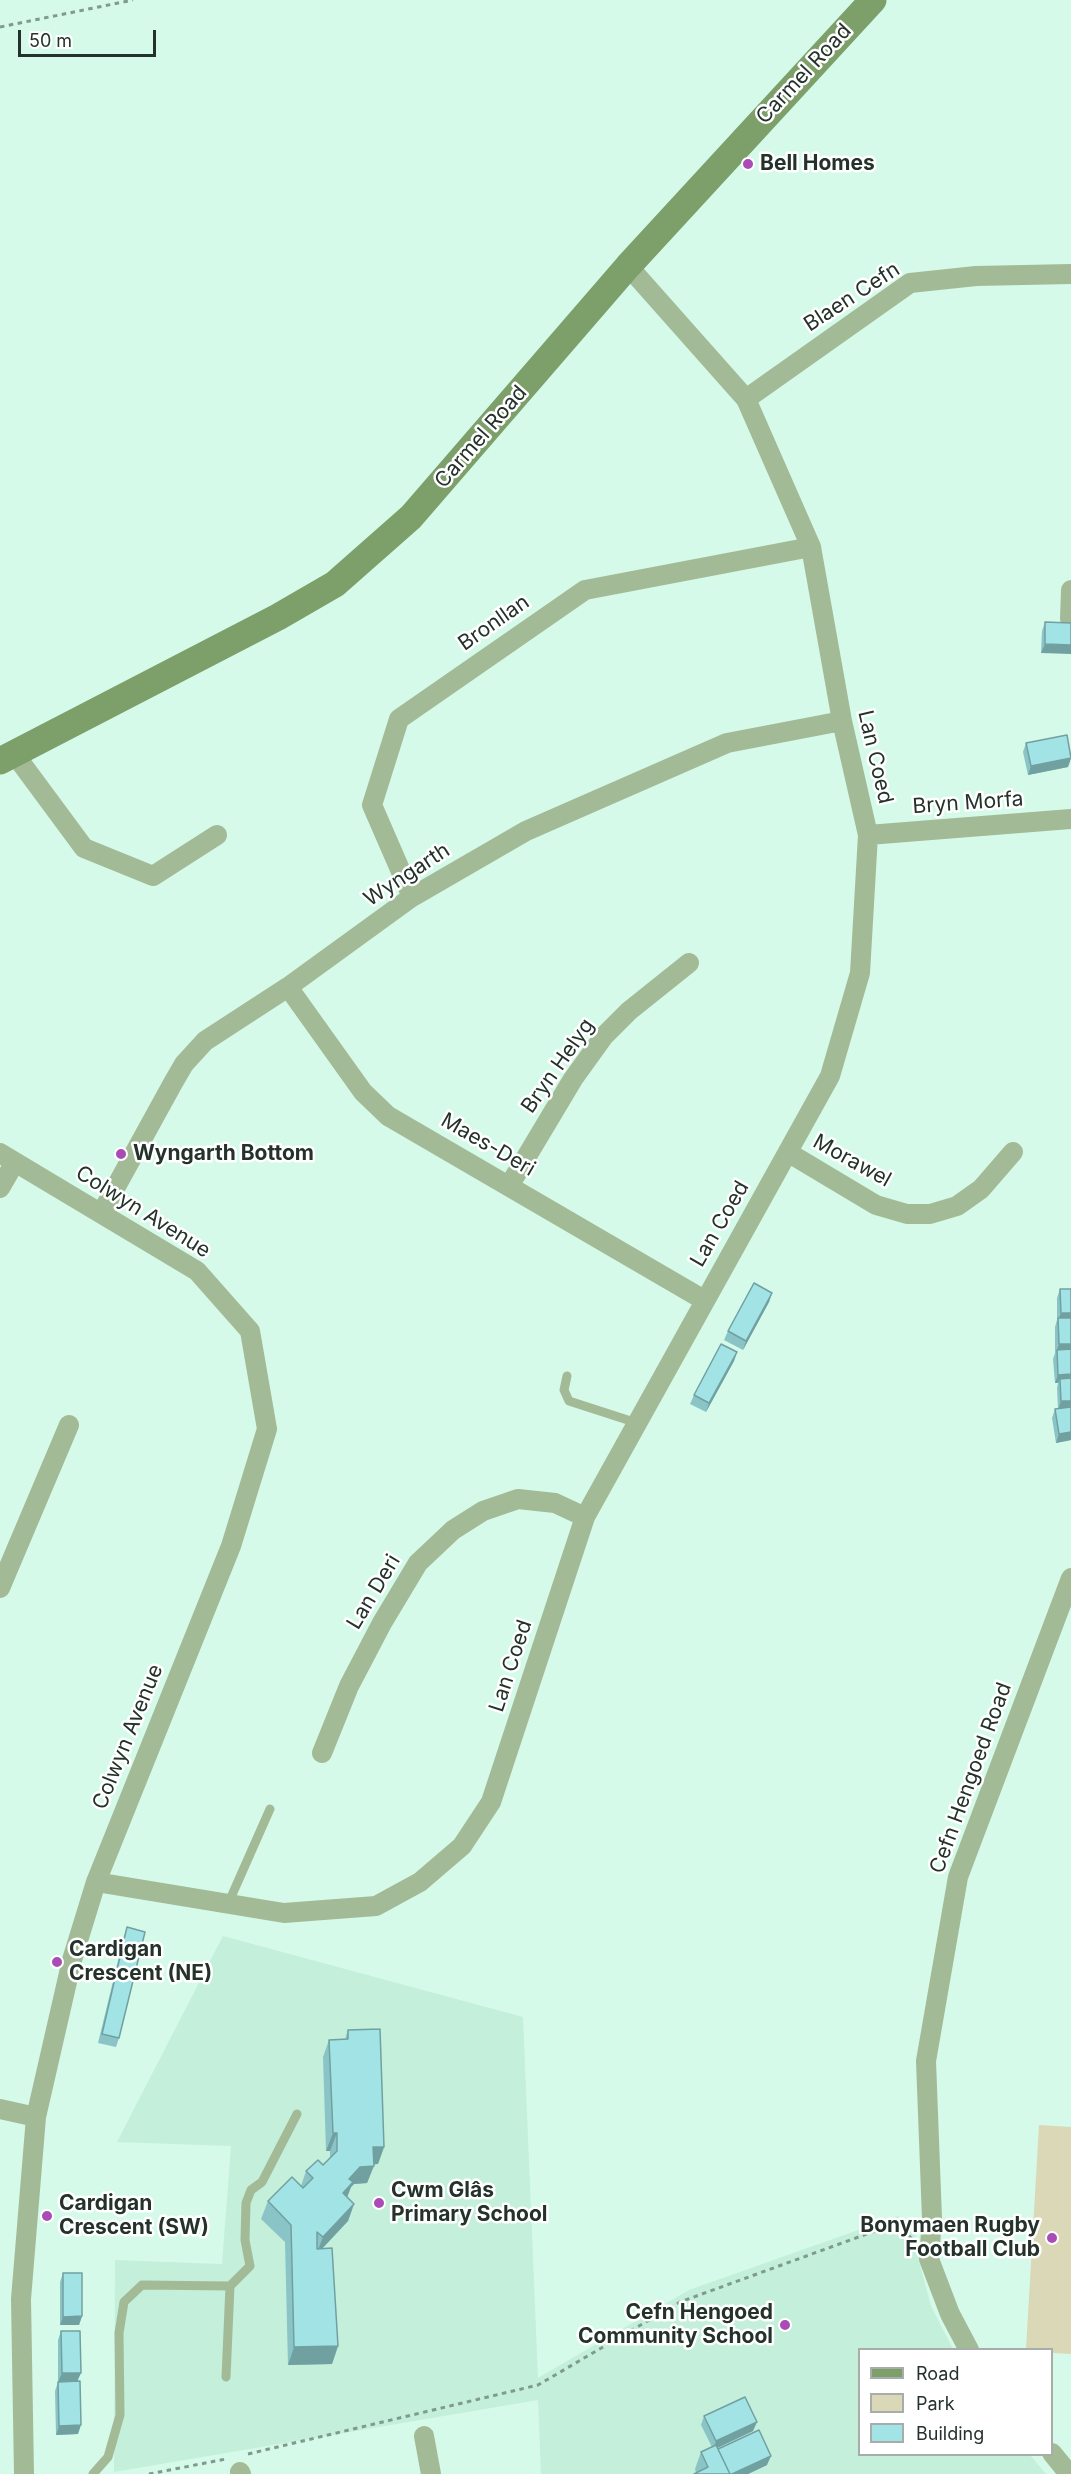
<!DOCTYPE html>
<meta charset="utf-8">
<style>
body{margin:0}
#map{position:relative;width:1071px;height:2474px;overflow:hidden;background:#d5fae9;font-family:Inter,sans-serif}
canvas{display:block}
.legend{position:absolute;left:858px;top:2348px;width:195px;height:108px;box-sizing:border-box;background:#fff;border:2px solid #a7adaa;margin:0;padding:8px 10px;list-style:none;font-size:18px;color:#24322b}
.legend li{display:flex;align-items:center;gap:12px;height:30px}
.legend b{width:30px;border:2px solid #a7adaa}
.scale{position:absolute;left:18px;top:30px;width:138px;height:27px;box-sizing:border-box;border:3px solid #24322b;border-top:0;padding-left:8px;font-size:18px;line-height:21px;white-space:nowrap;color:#24322b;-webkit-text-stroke:4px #fff;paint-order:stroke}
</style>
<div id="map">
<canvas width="1071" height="2474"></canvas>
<ul class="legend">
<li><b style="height:8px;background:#7d9f69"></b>Road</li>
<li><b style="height:16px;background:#dbd8b7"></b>Park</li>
<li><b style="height:16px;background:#a2e4e6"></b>Building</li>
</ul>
<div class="scale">50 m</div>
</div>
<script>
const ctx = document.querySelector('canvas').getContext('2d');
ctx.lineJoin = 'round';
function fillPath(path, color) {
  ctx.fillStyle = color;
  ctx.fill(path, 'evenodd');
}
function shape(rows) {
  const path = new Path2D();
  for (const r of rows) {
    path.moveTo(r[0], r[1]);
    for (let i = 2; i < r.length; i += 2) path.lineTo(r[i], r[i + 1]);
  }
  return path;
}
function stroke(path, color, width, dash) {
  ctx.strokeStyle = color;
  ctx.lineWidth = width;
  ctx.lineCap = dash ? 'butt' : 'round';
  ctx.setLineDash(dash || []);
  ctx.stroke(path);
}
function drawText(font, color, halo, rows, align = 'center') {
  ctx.font = font + ' Inter,sans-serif';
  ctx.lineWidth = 5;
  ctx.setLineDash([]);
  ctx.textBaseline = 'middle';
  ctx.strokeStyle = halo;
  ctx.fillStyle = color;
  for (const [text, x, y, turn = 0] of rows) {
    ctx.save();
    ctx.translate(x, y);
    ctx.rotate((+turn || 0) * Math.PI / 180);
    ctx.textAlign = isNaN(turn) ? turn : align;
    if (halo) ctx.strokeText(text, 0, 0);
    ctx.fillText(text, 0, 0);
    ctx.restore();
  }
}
const built = shape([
 [223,1936,523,2017,538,2378,689,2290,898,2216,917,2237,919,2261,931,2306,953,2349,860,2350,860,2454,1030,2455,1046,2474,541,2474,538,2400,114,2472,115,2260,222,2264,231,2146,117,2142]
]);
const green = shape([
 [1039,2125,1071,2127,1071,2354,1052,2353,1052,2350,1026,2349]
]);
const path = shape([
 [0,27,133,0],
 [248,2454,538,2385,680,2302,897,2223,912,2239],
 [149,2474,226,2459]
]);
const lane = shape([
 [567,1376,564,1390,569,1401,637,1423],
 [228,1904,270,1809],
 [230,2286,250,2266,245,2240,246,2203,251,2190,262,2182,297,2114],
 [93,2474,108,2457,120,2415,119,2333,124,2302,142,2285,230,2286,226,2377]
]);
const street = shape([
 [746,399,910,283,976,276,1071,274],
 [1070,619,1071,590],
 [13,752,84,848,153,876,217,835],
 [868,835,1071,819],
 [412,897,372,805,399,719,585,590,811,547],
 [288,987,363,1092,388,1116,704,1300],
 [0,1153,197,1271,250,1331,267,1429,231,1546,96,1882,72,1960,36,2117,21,2299,24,2474],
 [789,1153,876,1205,907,1214,930,1214,957,1206,981,1189,1013,1152],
 [509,1186,573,1079,604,1036,629,1011,689,963],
 [0,1188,15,1162],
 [102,1212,173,1083,184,1064,205,1041,288,987,412,897,526,831,727,743,842,721],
 [0,1588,69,1425],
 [322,1753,349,1686,382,1623,418,1563,453,1530,483,1511,518,1499,555,1503,585,1517],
 [96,1882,284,1913,376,1906,420,1882,462,1846,491,1802,585,1517,830,1076,860,973,868,835,842,721,811,547,746,399,628,266],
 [0,2109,36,2117],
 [969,2350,950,2314,929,2259,932,2219,926,2061,958,1877,1071,1578],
 [424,2436,431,2474],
 [1052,2453,1069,2474],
 [240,2472,241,2474]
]);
const secondary = shape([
 [0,761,278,617,335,584,411,517,628,266,873,0]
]);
const wall = shape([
 [1045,622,1071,623,1041,653,1042,631],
 [1026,743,1071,758,1068,767,1028,775,1023,752],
 [1060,1289,1071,1440,1056,1443,1052,1418,1055,1409,1058,1409,1057,1388,1058,1383,1055,1383,1053,1359,1055,1353,1055,1327,1057,1320,1057,1298],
 [772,1293,769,1302,743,1350,724,1340,728,1331],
 [737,1352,734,1361,706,1412,690,1404,694,1395],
 [127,1927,119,2038,116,2047,98,2043,124,1936],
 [348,2030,384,2147,378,2164,374,2164,367,2183,354,2184,351,2187,347,2197,354,2204,348,2221,322,2249,338,2346,332,2364,288,2365,285,2242,261,2219,268,2201,301,2186,306,2171,323,2165,330,2158,330,2151,326,2151,323,2057,329,2040,345,2039],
 [63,2273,82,2316,79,2325,60,2325,60,2282],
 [61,2331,78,2381,78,2434,56,2435,55,2391,58,2382,58,2340],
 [704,2416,753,2431,717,2448,718,2450,767,2465,748,2474,694,2474,696,2473,695,2469,701,2452,712,2447,701,2425]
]);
const shadedWall = shape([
 [1045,644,1071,645,1071,654,1041,653],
 [1071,758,1068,767,1028,775,1031,766],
 [772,1293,769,1302,743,1350,746,1341],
 [1061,1313,1071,1313,1071,1322,1058,1320],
 [1059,1344,1071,1344,1071,1353,1057,1350],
 [737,1352,734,1361,706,1412,709,1403],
 [1071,1374,1071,1382,1060,1379,1058,1383,1055,1383,1058,1375],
 [1061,1401,1071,1401,1071,1410,1058,1410],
 [1071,1432,1071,1440,1056,1443,1059,1434],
 [333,2133,337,2133,330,2151,326,2151],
 [373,2147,384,2147,378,2164,367,2165],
 [374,2166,367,2183,354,2184,351,2187,346,2200,337,2210,349,2179,360,2167],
 [354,2204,348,2221,316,2255,323,2237],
 [82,2316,79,2325,60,2325,63,2317],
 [338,2346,332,2364,288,2365,294,2347],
 [62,2373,81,2373,77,2382,58,2382],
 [757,2422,753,2431,713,2450,716,2441],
 [81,2425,78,2434,56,2435,59,2426],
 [771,2456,767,2465,748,2474,732,2474]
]);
const building = shape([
 [1045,622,1071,623,1071,645,1045,644,1045,622],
 [1067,735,1071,758,1031,766,1026,743,1067,735],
 [754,1283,772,1293,746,1341,728,1331,754,1283],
 [1060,1289,1071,1289,1071,1313,1061,1313,1060,1289],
 [1058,1318,1071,1318,1071,1344,1059,1344,1058,1318],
 [721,1344,737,1352,709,1403,694,1395,721,1344],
 [1071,1349,1071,1374,1058,1375,1057,1350,1071,1349],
 [1071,1378,1071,1401,1061,1401,1060,1379,1071,1378],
 [1071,1407,1071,1432,1059,1434,1055,1409,1071,1407],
 [127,1927,145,1932,119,2038,102,2034,127,1927],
 [380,2029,384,2147,373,2147,374,2166,360,2167,349,2179,353,2182,343,2193,354,2204,323,2237,317,2232,317,2249,332,2248,338,2346,294,2347,291,2225,268,2201,292,2177,303,2188,313,2178,306,2171,318,2160,323,2165,337,2151,337,2133,333,2133,329,2040,348,2039,348,2030,380,2029],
 [63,2273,82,2273,82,2316,63,2317,63,2273],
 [61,2331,80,2331,81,2373,62,2373,61,2331],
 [80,2381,81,2425,59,2426,58,2382,80,2381],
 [745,2397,757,2422,716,2441,704,2416,745,2397],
 [759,2430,771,2456,732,2474,730,2474,718,2449,759,2430],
 [716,2445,730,2474,694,2474,708,2467,701,2452,716,2445]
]);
const markers = [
 [748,164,6,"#aa4cb5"],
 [121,1154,6,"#aa4cb5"],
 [57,1962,6,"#aa4cb5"],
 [379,2203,6,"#aa4cb5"],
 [47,2216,6,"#aa4cb5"],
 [1052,2238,6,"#aa4cb5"],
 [785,2325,6,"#aa4cb5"]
];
const streetNames = [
 ["Carmel Road",804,74,-47],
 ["Blaen Cefn",852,297,-33],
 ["Carmel Road",481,437,-49],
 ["Bronllan",494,623,-35],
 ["Lan Coed",875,757,77],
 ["Bryn Morfa",968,803,-4],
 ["Wyngarth",407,875,-33],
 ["Bryn Helyg",558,1066,-55],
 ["Maes-Deri",488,1145,30],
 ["Morawel",852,1161,29],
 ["Colwyn Avenue",143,1212,32],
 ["Lan Coed",720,1224,-60],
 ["Lan Deri",374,1592,-59],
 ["Lan Coed",511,1666,-72],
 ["Colwyn Avenue",128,1737,-68],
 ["Cefn Hengoed Road",971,1778,-70]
];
const poiNames = [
 ["Bell Homes",760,164],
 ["Wyngarth Bottom",133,1154],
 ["Cardigan",69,1950],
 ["Crescent (NE)",69,1974],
 ["Cwm Glâs",391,2191],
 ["Primary School",391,2215],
 ["Cardigan",59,2204],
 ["Crescent (SW)",59,2228],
 ["Bonymaen Rugby",1040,2226,"right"],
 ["Football Club",1040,2250,"right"],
 ["Cefn Hengoed",773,2313,"right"],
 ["Community School",773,2337,"right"]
];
fillPath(built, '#c3efdb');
fillPath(green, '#dbd8b7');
stroke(path, '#809a8d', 3, [4.5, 4.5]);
stroke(lane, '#a3ba96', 9);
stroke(street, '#a3ba96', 20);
stroke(secondary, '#7d9f69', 27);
fillPath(wall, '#8bc4c6');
fillPath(shadedWall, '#71a0a1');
fillPath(building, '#a2e4e6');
stroke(building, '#71a0a1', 1.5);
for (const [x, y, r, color] of markers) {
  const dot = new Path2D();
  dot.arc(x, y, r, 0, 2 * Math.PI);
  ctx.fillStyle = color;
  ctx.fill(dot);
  stroke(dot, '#fff', 2);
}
drawText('21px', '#24322b', '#fff', streetNames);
drawText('bold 21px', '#24322b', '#fff', poiNames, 'left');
</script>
